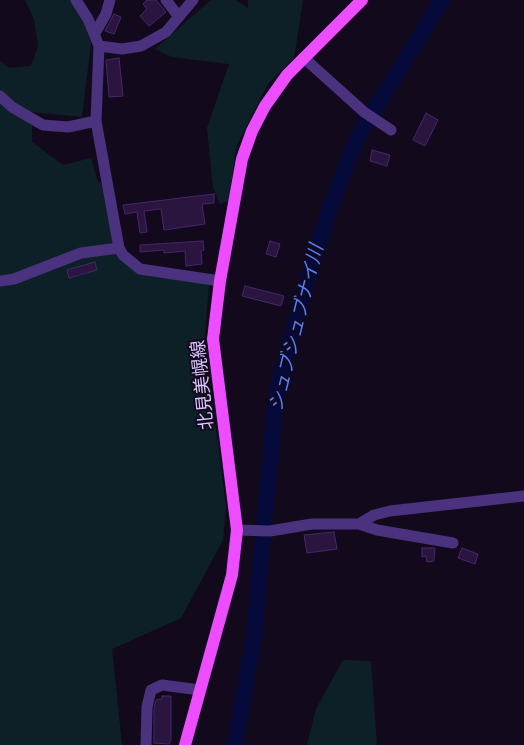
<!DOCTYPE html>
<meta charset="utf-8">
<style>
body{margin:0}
canvas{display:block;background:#120a1c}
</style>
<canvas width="524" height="745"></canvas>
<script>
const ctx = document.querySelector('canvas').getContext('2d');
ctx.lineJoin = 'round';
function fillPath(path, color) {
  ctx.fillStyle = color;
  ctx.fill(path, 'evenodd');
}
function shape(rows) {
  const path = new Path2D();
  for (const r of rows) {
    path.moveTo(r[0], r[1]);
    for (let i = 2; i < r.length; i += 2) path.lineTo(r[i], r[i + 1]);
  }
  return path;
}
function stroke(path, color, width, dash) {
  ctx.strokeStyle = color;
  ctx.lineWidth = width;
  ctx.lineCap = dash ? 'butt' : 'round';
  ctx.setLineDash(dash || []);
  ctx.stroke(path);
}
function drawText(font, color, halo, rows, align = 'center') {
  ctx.font = font + ' "Noto Sans","Noto Sans JP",sans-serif';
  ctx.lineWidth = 4;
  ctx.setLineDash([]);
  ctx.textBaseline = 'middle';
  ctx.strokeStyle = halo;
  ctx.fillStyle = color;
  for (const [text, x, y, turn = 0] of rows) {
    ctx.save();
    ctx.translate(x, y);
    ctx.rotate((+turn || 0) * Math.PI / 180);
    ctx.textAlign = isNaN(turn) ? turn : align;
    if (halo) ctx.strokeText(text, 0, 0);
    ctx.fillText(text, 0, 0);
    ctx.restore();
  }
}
const green = shape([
 [25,0,71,0,83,20,91,43,82,117,32,112,32,142,63,165,91,158,98,182,101,182,119,256,157,276,209,285,203,358,218,443,226,507,223,540,181,618,112,649,122,745,0,745,0,61,9,68,31,66,38,46,34,19],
 [211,0,235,0,248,8,248,0,303,0,294,58,268,84,236,147,229,201,220,204,213,187,207,128,229,64,172,57,155,49],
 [343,660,371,661,377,745,307,745,316,709]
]);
const river = shape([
 [235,745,254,635,275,405,280,379,306,285,329,210,356,140,442,0]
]);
const building = shape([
 [147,0,156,0,166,12,149,26,140,16,147,9,143,4,147,0],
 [114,14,121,17,114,34,105,31,114,14],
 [119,58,123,96,109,97,106,60,119,58],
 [426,113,438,120,425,146,413,140,426,113],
 [372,150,390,155,387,166,370,161,372,150],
 [214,194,214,203,202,204,205,224,164,230,161,209,144,211,147,232,140,233,137,212,125,214,123,205,214,194],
 [203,241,204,250,201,251,202,264,186,266,185,251,164,253,164,250,140,252,140,245,203,241],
 [270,241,280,244,276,257,266,254,270,241],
 [95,262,97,270,69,278,67,270,95,262],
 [245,286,284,296,281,306,242,296,245,286],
 [334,532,337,549,307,553,304,535,334,532],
 [422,548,435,548,434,561,427,562,426,556,422,557,422,548],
 [462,548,478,554,475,564,458,558,462,548],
 [162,696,171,696,171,739,169,744,154,743,154,708,156,700,162,699,162,696]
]);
const minor = shape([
 [76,0,88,19,99,46,96,121,119,248,123,255,140,269,220,281],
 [166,0,179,17],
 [95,33,106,14,110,0],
 [99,46,122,49,141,46,166,32,193,0],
 [304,58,364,112,391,130],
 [0,96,12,107,43,125,68,127,96,121],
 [0,281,14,279,81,253,119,248],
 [359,524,377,530,453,543],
 [237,530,270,531,312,524,359,524,374,515,390,511,524,496],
 [146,745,147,707,151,690,162,685,200,690]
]);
const major = shape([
 [185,745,232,575,237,530,213,339,220,281,242,159,252,131,265,106,287,75,362,0]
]);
const streetNames = [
 ["北見美幌線",203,385,-96]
];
const waterNames = [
 ["シュブシュブナイ川",297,328,-76]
];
fillPath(green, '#0d2027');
stroke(river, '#060a3a', 16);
fillPath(building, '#29153e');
stroke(building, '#47256c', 1);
stroke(minor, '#4a327e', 11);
stroke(major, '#ed4cff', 12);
drawText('18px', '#dcc5ff', '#120a1c', streetNames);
drawText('italic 19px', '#5380ff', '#120a1c', waterNames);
</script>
